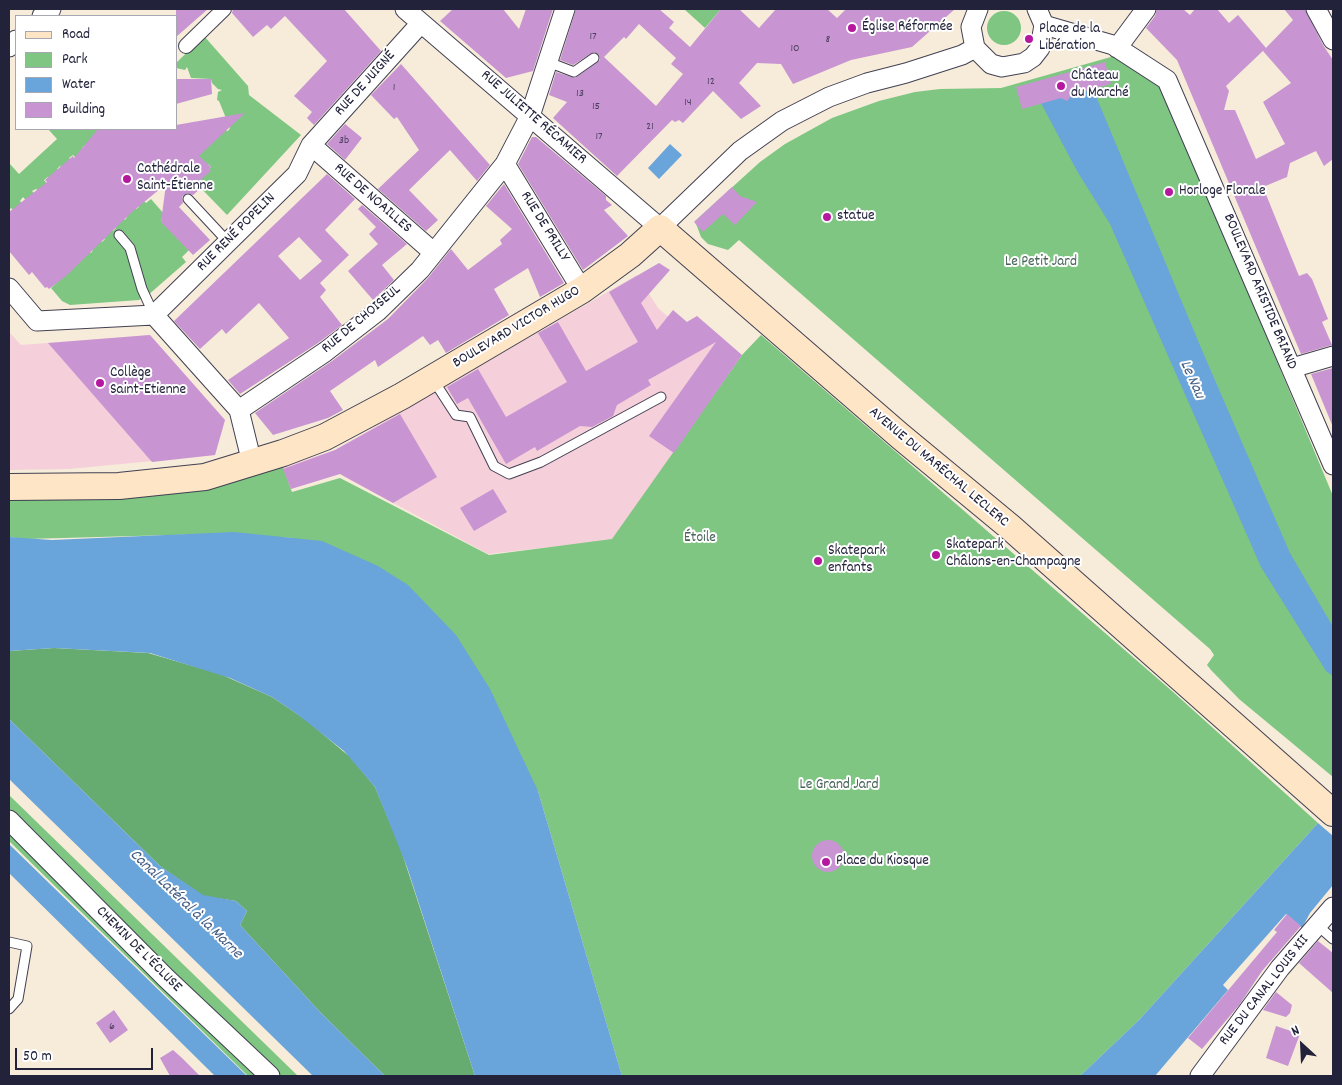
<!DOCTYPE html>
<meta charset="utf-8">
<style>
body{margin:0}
#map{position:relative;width:1342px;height:1085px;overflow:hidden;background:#f6ecd9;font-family:Dekko,sans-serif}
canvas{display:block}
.frame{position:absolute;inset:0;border:10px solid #22223b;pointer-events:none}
.legend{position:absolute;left:15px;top:15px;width:162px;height:115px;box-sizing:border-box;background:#fff;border:1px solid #a7a7b1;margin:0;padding:6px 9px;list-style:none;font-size:15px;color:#22223b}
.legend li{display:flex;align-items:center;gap:10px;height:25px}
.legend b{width:25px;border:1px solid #a7a7b1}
.north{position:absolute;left:1277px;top:1020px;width:50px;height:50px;-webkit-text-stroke:4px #fff;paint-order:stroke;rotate:335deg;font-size:14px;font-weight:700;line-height:20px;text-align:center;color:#22223b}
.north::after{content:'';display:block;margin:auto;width:18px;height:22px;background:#22223b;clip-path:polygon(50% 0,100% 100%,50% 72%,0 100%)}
.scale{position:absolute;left:15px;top:1048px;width:138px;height:22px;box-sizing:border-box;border:2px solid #22223b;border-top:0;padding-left:6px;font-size:15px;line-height:18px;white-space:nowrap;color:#22223b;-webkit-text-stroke:4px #fff;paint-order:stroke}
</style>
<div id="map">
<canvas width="1342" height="1085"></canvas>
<div class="frame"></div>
<ul class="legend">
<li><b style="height:6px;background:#fde5c5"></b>Road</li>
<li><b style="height:14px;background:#7ec682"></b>Park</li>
<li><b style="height:14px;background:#69a4da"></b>Water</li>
<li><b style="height:14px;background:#c895d2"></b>Building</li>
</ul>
<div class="north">N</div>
<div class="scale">50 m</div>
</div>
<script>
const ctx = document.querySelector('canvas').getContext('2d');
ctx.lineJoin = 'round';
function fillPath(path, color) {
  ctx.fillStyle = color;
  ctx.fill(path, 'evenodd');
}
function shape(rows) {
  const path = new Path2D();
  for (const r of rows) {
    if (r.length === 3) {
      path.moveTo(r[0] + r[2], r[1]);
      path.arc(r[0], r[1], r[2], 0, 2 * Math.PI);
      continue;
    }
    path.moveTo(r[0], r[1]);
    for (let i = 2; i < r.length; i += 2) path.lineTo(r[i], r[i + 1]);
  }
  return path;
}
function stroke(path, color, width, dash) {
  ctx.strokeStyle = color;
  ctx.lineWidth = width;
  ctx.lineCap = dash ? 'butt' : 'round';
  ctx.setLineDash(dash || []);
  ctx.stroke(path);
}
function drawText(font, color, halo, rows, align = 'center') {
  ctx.font = font + ' Dekko,sans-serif';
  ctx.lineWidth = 4;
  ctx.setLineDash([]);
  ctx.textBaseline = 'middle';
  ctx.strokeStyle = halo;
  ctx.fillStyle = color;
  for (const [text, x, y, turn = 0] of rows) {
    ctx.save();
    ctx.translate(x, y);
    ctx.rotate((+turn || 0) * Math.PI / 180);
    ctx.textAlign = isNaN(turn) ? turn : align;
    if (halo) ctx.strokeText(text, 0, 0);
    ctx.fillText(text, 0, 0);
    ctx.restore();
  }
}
const built = shape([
 [637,275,658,308,679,326,697,316,742,355,613,540,488,554,343,476,342,473,291,489,283,467,335,450],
 [9,332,21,345,150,335,225,420,215,455,69,469,9,470]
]);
const green = shape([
 [684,9,721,9,705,28],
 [1004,28,17],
 [204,36,248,86,249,95,301,135,227,215,195,182,211,167,208,164,206,167,197,157,225,130,228,131,230,128,219,101,217,100,218,92,222,90,218,89,212,83,211,79,191,78,187,67,185,70,176,68,176,63],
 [1118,55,1161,83,1333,496,1333,777,1239,699,1211,670,1207,665,1214,655,1210,649,739,240,728,250,708,244,701,237,695,221,760,162,785,144,832,118,879,101,915,92,940,89,1001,88],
 [48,129,104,129,106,132,85,145,82,148,85,151,77,159,73,155,69,158,73,162,64,170,60,166,57,169,61,173,52,181,48,177,44,180,48,185,40,192,36,189,32,191,36,195,28,203,23,197,20,201,24,206,16,213,11,208,9,210,9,163,19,174,57,139],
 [151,199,164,214,161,220,189,250,182,257,186,262,147,296,139,300,70,305,62,301,51,288,81,261,85,247,91,253,93,250,88,244,96,236,102,242,105,239,100,234,108,226,113,231,116,228,111,223,120,215,125,220,127,217,123,212,132,204,136,209,139,207,135,201,144,201,146,203],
 [761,335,1172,691,1318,823,1139,1020,1080,1076,622,1076,538,791,293,538,208,534,26,539,9,537,9,487,283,467,292,492,340,478,489,555,612,539,742,355],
 [9,795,298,1076,273,1076,9,816],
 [9,823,267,1076,248,1076,9,841]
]);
const forest = shape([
 [54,648,148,653,220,674,272,697,306,720,350,757,375,787,400,847,475,1076,385,1076,320,1012,240,925,247,911,236,901,203,896,160,866,9,719,9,651]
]);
const water = shape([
 [1093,89,1204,355,1290,553,1333,627,1333,676,1326,671,1261,567,1110,224,1077,171,1041,103,1062,97,1065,100,1070,95],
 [670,144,682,155,659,179,648,168],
 [234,532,322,541,378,566,408,585,456,635,490,689,538,791,622,1076,475,1076,407,867,375,787,344,751,297,714,272,697,230,678,150,653,54,648,9,651,9,537,52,540],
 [9,719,160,866,203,895,236,901,247,911,240,925,320,1012,385,1076,313,1076,9,779],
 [1318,823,1333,836,1333,885,1310,913,1302,928,1286,914,1223,985,1228,990,1155,1076,1080,1076,1139,1020],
 [9,844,94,927,247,1076,215,1076,9,873]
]);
const building = shape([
 [176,9,208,9,176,37],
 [233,9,344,9,381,51,314,125,307,118,312,112,294,96,327,61,285,16,271,29,267,25,253,37,232,13],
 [453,9,503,9,519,29,526,9,553,9,533,71,506,78,440,21],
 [576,9,659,9,674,22,669,28,690,47,721,9,739,9,759,28,776,9,827,9,837,18,846,9,955,9,912,47,851,60,793,84,781,64,757,63,739,83,761,106,741,119,713,91,683,123,679,120,675,122,672,120,617,176,553,118,567,102,549,95,556,72,575,78,600,60,599,55,594,52,573,65,560,60],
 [639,24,676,58,671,64,683,74,656,106,604,57,624,37,626,39],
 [1157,9,1183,9,1190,15,1195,9,1217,9,1229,23,1238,15,1266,48,1226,86,1229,91,1224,110,1235,110,1256,159,1285,144,1263,102,1291,83,1263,51,1293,20,1284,9,1305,9,1323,45,1333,60,1333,159,1324,166,1316,151,1290,163,1287,177,1263,187,1299,276,1307,273,1312,279,1328,319,1322,322,1332,345,1301,354,1177,60,1146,28,1155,16],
 [1105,62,1111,84,1073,94,1067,101,1061,98,1022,109,1016,87],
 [401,64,490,165,477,181,450,150,409,190,438,220,426,231,378,189,419,150,397,117,394,119,371,95],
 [176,79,211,79,212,94,176,104],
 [245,113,199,156,211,167,209,169,211,171,197,183,201,188,193,195,187,193,182,197,183,203,179,207,210,240,193,255,161,222,166,184,132,212,66,276,49,289,47,287,45,288,32,272,29,275,9,251,9,212,47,182,45,180,73,156,74,158,98,129,176,129,176,125],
 [345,124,362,138,345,160,327,144],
 [532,137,536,137,606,196,606,200,612,205,604,210,628,236,583,270,518,164],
 [327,174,355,199,325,230,349,255,320,283,326,290,320,297,342,325,318,343,240,394,228,380,289,338,259,303,226,334,222,329,200,349,174,321],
 [299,237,322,261,300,280,278,256],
 [504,184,564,283,540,297,528,268,494,289,509,315,446,353,438,340,430,345,423,336,378,367,375,360,330,391,343,410,328,418,273,435,255,413,332,361,388,319,428,278,451,249,468,270,502,244,500,240,512,229,486,206],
 [732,187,740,196,757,202,735,225,723,214,703,232,694,222],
 [362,205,407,244,382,265,394,280,373,300,348,271,378,244,369,234,376,227,358,209],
 [659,263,670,270,641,303,657,330,673,310,687,322,697,316,742,355,674,453,649,436,716,342,648,380,651,385,617,405,613,416,592,427,580,426,537,451,535,447,506,464,468,398,457,404,447,387,478,369,506,417,567,382,538,333,558,322,586,371,638,342,609,292],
 [150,335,225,420,215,455,152,462,48,343],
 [1333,368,1333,427,1311,374],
 [400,414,437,477,393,503,340,474,291,489,283,469,335,450],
 [493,489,507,512,474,531,460,508],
 [828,856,16],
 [1287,914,1301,926,1262,971,1240,1004,1202,1049,1188,1038,1277,932,1274,930],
 [1318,941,1333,953,1333,993,1299,963],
 [1276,992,1292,1005,1290,1013,1286,1017,1263,1010],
 [114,1010,128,1030,110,1043,96,1023],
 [1276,1026,1300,1034,1288,1066,1266,1058],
 [173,1050,182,1058,200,1076,170,1076,160,1058]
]);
const service = shape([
 [548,62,574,72,594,58],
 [188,199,228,242],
 [119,235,130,248,142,289,154,315],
 [434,381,456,415,470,417,494,466,509,474,541,462,661,397],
 [1317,925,1333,939],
 [9,942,27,946,18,999,9,1009]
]);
const pedestrian = shape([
 [186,46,224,9]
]);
const minor = shape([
 [405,9,660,228,740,151,782,121,829,97,867,83,906,73,962,55,975,48],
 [978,9,971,27,975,48,991,64,1002,67,1024,63,1033,57,1040,48,1044,25,1037,9],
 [1316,9,1333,40],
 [42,16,51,9],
 [1044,25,1113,45,1167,80,1333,465],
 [9,47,16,40],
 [1117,48,1146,9],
 [311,145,433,252],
 [505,164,582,290],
 [9,288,37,321,154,315],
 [154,315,297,174,311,145,421,23],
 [154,315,239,410,252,463],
 [1292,368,1333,356],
 [239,410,325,352,378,311,420,270,505,164,530,116,565,9],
 [9,820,166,978,270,1076],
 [1200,1076,1280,968,1333,907]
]);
const secondary = shape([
 [9,487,119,486,205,477,283,453,325,437,402,396,582,290,630,255,660,228,900,436,1010,527,1333,813]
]);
const markers = [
 [852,28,5,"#b5179e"],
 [1029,39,5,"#b5179e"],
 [1061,86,5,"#b5179e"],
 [127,179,5,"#b5179e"],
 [1169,192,5,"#b5179e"],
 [827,217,5,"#b5179e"],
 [100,383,5,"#b5179e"],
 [936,555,5,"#b5179e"],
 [818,561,5,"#b5179e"],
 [826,862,5,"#b5179e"]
];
const numberNames = [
 ["17",593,37],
 ["8",828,40],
 ["10",795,49],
 ["12",711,82],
 ["1",394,88],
 ["13",580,94],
 ["14",688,103],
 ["15",596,107],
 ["21",650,127],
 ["17",599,137],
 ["3b",344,141],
 ["6",112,1027]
];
const poiNames = [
 ["Église Réformée",862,28],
 ["Place de la",1039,30],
 ["Libération",1039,47],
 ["Château",1071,77],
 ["du Marché",1071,94],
 ["Cathédrale",137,170],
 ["Saint-Étienne",137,187],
 ["Horloge Florale",1179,192],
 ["statue",837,217],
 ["Collège",110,374],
 ["Saint-Etienne",110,391],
 ["Skatepark",946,546],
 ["Châlons-en-Champagne",946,563],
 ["Skatepark",828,552],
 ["enfants",828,569],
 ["Place du Kiosque",836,862]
];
const streetNames = [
 ["RUE DE JUIGNÉ",366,84,-48],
 ["RUE JULIETTE RÉCAMIER",533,118,41],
 ["RUE DE NOAILLES",372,199,41],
 ["RUE DE PRILLY",544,227,58],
 ["RUE RENÉ POPELIN",237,233,-45],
 ["BOULEVARD ARISTIDE BRIAND",1259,292,67],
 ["RUE DE CHOISEUL",362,320,-40],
 ["BOULEVARD VICTOR HUGO",517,328,-31],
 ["AVENUE DU MARÉCHAL LECLERC",938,468,40],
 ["CHEMIN DE L'ÉCLUSE",138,950,45],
 ["RUE DU CANAL LOUIS XII",1265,991,-52]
];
const parkNames = [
 ["Le Petit Jard",1041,263],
 ["Étoile",700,539],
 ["Le Grand Jard",839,786]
];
const waterNames = [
 ["Le Nau",1191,380,66],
 ["Canal Latéral à la Marne",185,905,44]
];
fillPath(built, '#f5cfda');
fillPath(green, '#7ec682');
fillPath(forest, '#66ab70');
fillPath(water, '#69a4da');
fillPath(building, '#c895d2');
stroke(service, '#424053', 11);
stroke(pedestrian, '#424053', 16);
stroke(minor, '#424053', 21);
stroke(secondary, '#424053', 28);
stroke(service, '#fff', 9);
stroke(pedestrian, '#fff', 14);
stroke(minor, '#fff', 19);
stroke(secondary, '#fde5c5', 26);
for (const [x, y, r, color] of markers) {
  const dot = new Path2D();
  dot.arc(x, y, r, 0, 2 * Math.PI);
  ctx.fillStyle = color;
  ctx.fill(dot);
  stroke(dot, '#fff', 2);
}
drawText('12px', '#4c3f61', null, numberNames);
drawText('15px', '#22223b', '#fff', poiNames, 'left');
drawText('15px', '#22223b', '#fff', streetNames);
drawText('15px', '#476457', '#fff', parkNames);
drawText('italic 16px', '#425c83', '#fff', waterNames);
</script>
